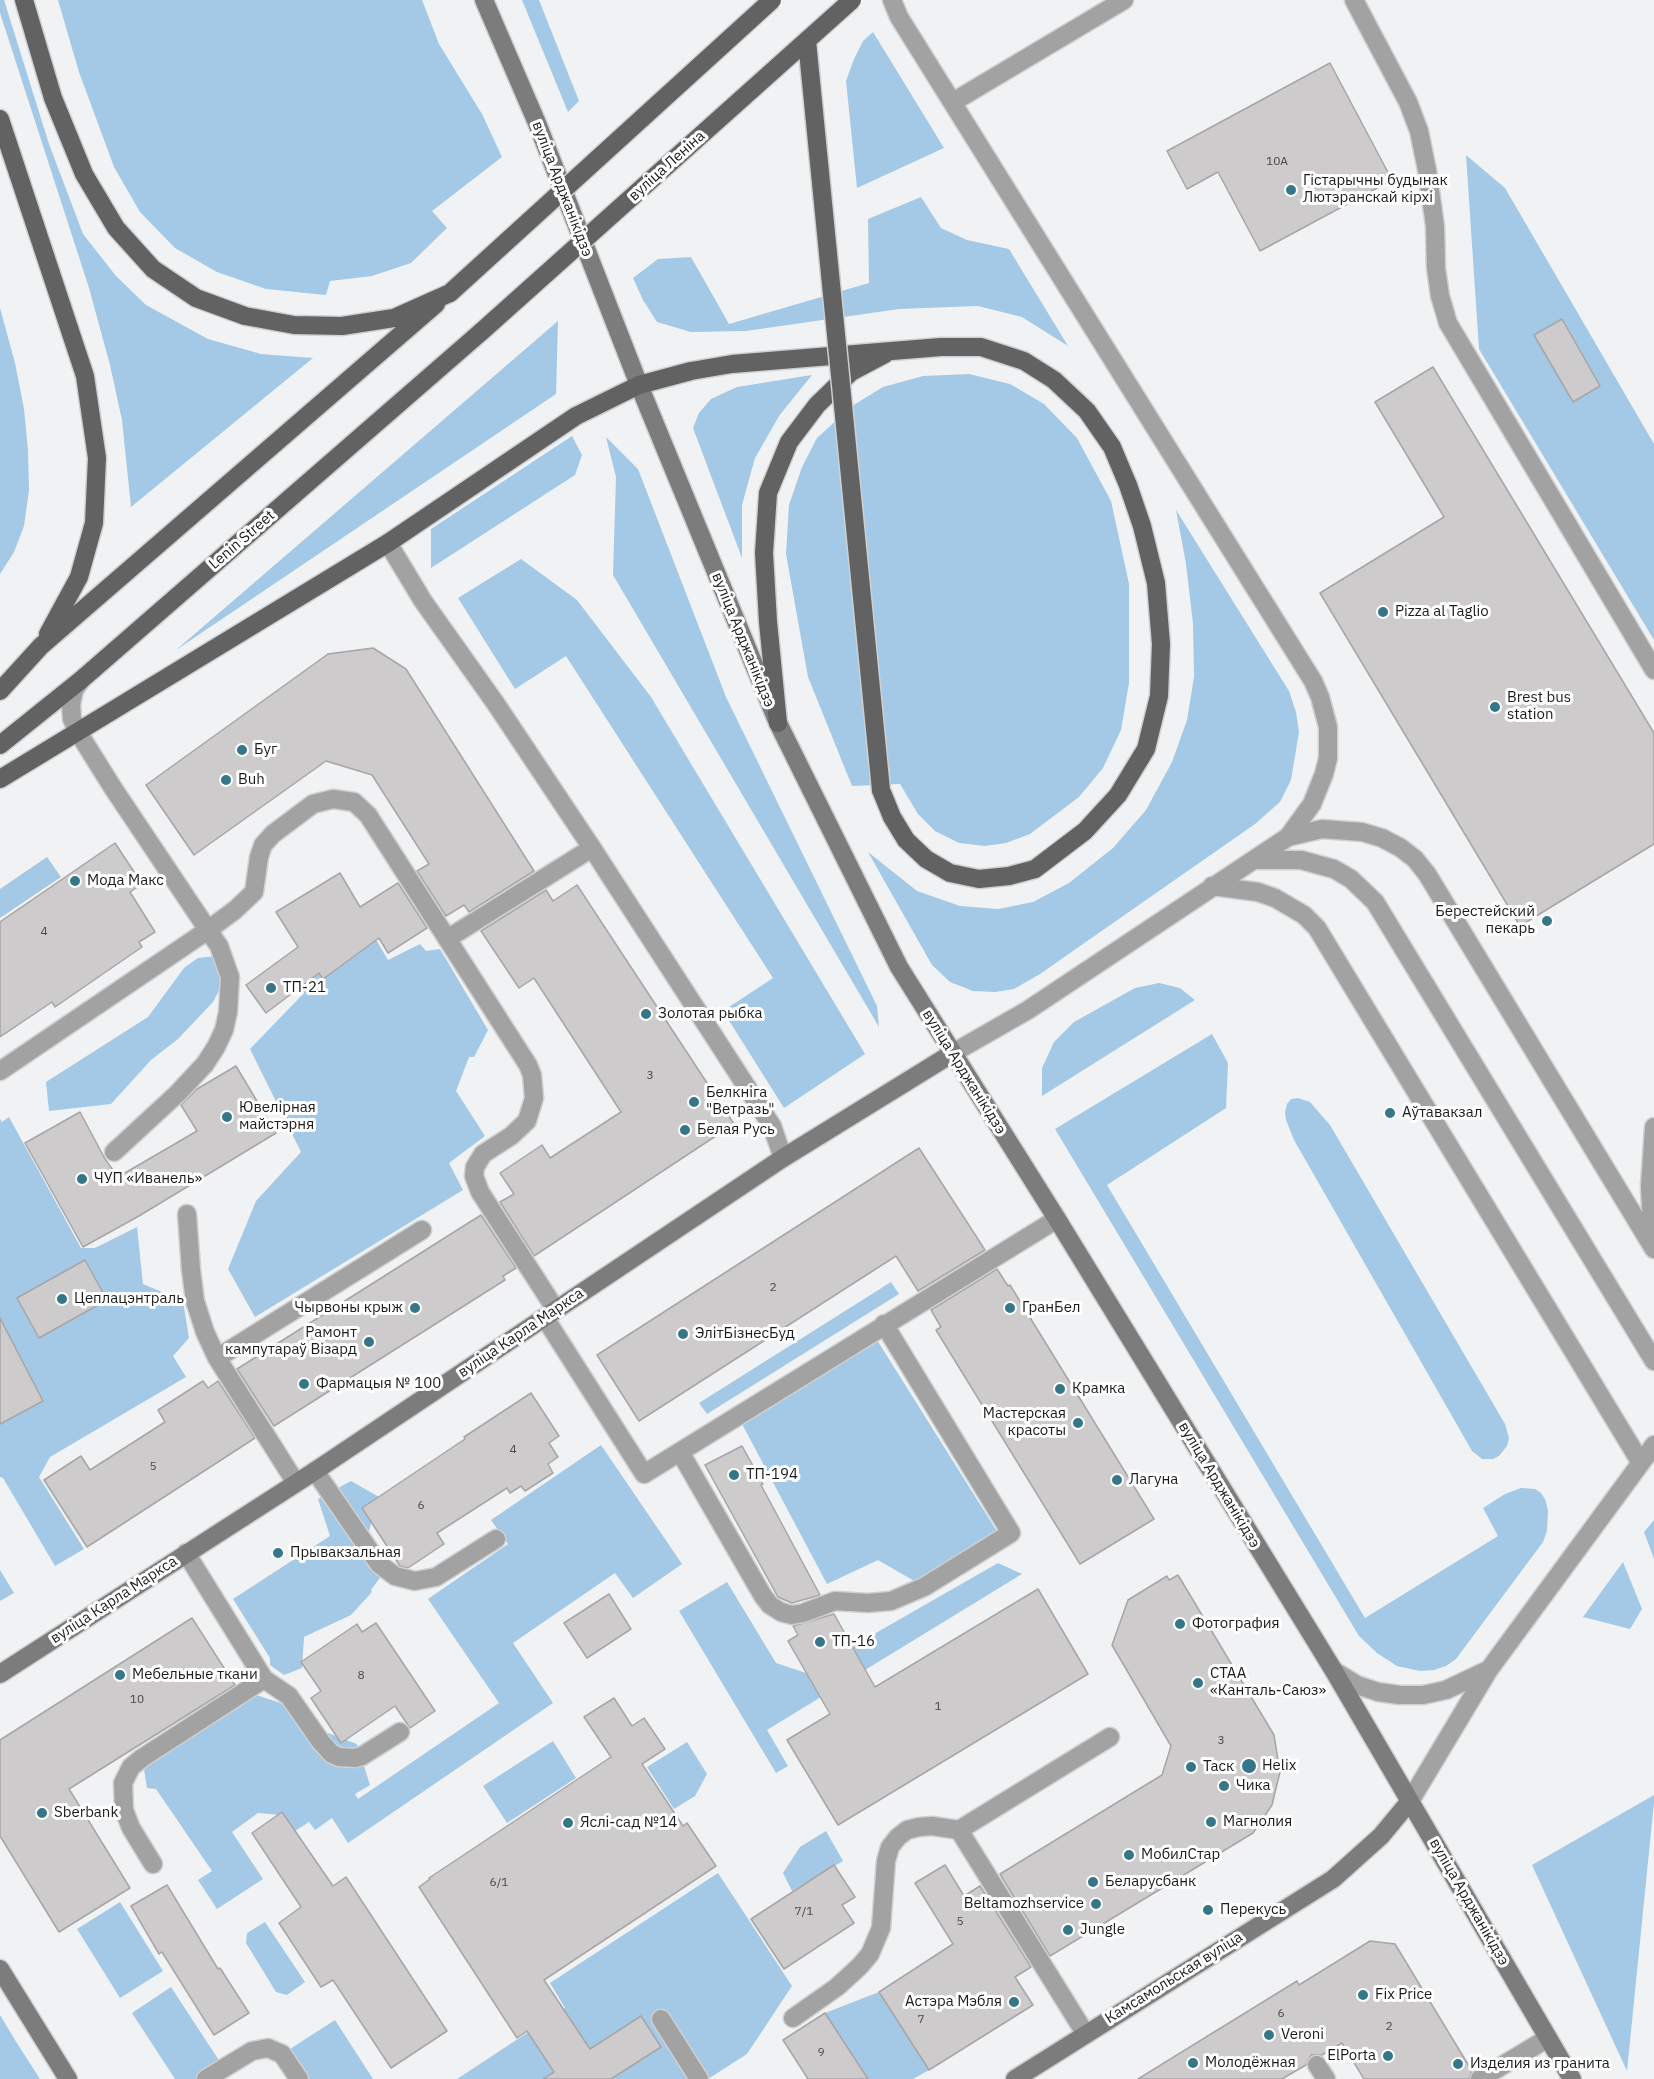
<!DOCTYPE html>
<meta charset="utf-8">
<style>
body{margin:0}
canvas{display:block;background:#f0f2f3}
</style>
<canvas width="1654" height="2079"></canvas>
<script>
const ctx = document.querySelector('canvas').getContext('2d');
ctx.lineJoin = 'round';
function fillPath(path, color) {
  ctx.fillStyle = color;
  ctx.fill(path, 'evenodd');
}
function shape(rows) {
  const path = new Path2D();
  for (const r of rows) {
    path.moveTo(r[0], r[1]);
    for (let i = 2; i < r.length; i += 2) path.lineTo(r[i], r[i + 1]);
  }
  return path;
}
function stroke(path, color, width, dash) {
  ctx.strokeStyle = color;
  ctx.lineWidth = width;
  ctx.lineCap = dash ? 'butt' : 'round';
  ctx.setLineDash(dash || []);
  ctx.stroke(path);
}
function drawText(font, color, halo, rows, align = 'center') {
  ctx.font = font + ' "IBM Plex Sans",sans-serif';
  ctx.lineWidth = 6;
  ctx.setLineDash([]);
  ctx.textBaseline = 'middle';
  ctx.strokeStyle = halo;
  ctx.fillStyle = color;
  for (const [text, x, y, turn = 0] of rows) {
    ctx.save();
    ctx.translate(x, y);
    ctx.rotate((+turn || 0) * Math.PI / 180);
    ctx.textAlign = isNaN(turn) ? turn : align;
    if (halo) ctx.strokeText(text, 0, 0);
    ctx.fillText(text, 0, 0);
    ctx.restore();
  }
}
const green = shape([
 [0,0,4,0,49,144,83,234,116,276,146,305,208,339,261,354,313,358,131,507,122,420,110,365,89,288,0,13],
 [58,0,422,0,439,44,482,114,502,157,432,211,447,228,411,263,372,276,330,281,326,295,266,289,217,272,175,248,140,212,114,167,79,72],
 [522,0,539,0,579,101,568,112],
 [873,32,944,148,857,188,846,81,854,59,863,41],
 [1466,155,1505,188,1654,444,1654,640,1479,349],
 [921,197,941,228,967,240,1009,249,1068,346,1022,317,978,306,899,309,746,331,691,332,657,322,643,300,633,278,658,259,691,257,729,324,869,283,868,219],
 [0,308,15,363,24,409,28,450,29,490,24,526,14,552,0,574],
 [558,321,556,394,176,650],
 [969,374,1010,384,1044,404,1077,438,1111,501,1129,584,1129,683,1121,730,1103,768,1079,797,1030,834,1006,843,985,846,959,843,935,831,918,814,900,784,852,786,808,677,786,554,789,505,802,467,817,438,852,406,883,387,923,376],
 [812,375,779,416,755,458,742,505,742,558,693,428,699,413,711,399,737,387],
 [572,436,582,455,575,475,431,568,431,529],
 [606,437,638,469,726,697,877,1006,879,1027,613,575,616,477],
 [1176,510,1289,691,1296,712,1299,732,1291,780,1280,802,1255,824,1040,974,1014,989,995,992,973,991,950,982,932,965,868,852,917,891,960,906,998,909,1033,902,1069,883,1113,848,1146,810,1172,762,1187,720,1194,677,1193,624,1186,564],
 [521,559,577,600,651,697,865,1054,784,1108,723,1011,773,978,566,656,515,689,458,598],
 [47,857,61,877,0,918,0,889],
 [361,914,388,960,420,944,426,951,440,949,488,1030,474,1057,469,1057,456,1091,485,1136,449,1163,463,1190,255,1317,228,1269,256,1201,301,1152,250,1049,304,993,286,963],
 [216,956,224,970,222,985,213,1002,178,1039,151,1060,111,1104,49,1111,46,1082,148,1017,184,968,198,958],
 [1159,983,1180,988,1195,1000,1042,1096,1042,1068,1054,1042,1074,1022,1135,988],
 [1212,1034,1228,1063,1226,1108,1107,1185,1365,1618,1498,1536,1483,1508,1505,1494,1521,1488,1535,1489,1541,1493,1545,1499,1548,1511,1547,1531,1543,1542,1456,1659,1446,1666,1434,1670,1420,1671,1397,1666,1377,1653,1359,1636,1055,1129],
 [1298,1098,1310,1102,1330,1125,1505,1424,1509,1438,1507,1446,1499,1456,1493,1459,1482,1459,1472,1451,1294,1140,1286,1120,1285,1112,1287,1104,1291,1099],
 [9,1117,81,1248,95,1248,137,1227,143,1284,183,1301,189,1338,173,1356,186,1377,50,1457,39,1477,84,1549,55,1566,3,1478,0,1477,0,1119,2,1122],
 [891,1282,899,1294,707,1414,699,1403],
 [877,1340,998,1533,916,1582,878,1560,827,1584,742,1424],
 [601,1445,682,1564,633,1598,615,1573,513,1643,553,1703,348,1843,332,1818,315,1830,309,1822,295,1831,281,1815,258,1813,232,1832,263,1879,217,1909,198,1880,212,1871,156,1789,147,1788,142,1757,256,1695,296,1708,319,1742,328,1733,357,1744,370,1785,355,1794,358,1799,499,1703,428,1599,508,1544,491,1520],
 [351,1481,379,1497,369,1531,387,1568,371,1590,372,1592,351,1615,304,1637,302,1668,284,1675,270,1665,270,1658,233,1599,330,1536,318,1499],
 [1654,1520,1654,1559,1644,1532],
 [1623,1562,1642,1609,1630,1629,1583,1617],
 [998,1563,1022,1574,767,1730,788,1766,776,1773,679,1611,727,1582,776,1663,806,1673],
 [0,1570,14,1593,0,1601],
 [553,1741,576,1778,507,1823,483,1786],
 [687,1742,707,1774,695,1796,674,1809,647,1767],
 [1654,1795,1654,1802,1627,2071,1532,1865],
 [826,1831,843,1861,792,1891,783,1873,800,1847],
 [718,1873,792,1986,747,2054,708,2079,457,2079,565,2008,550,1983],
 [120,1902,163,1971,120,1998,77,1929],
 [265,1922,305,1982,287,1995,276,1992,246,1943,247,1933],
 [171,1987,224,2068,207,2079,175,2079,132,2013],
 [879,1992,929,2070,913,2079,868,2079,825,2013],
 [0,2015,15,2040,40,2079,0,2079],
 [335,2020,373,2079,310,2079,290,2049]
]);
const building = shape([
 [1330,63,1392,180,1260,251,1218,172,1187,189,1167,151,1330,63],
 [1562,319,1600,386,1573,402,1534,335,1562,319],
 [1433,367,1654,733,1654,844,1520,926,1320,593,1444,517,1375,402,1433,367],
 [373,648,406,669,534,871,469,912,464,905,446,916,417,871,429,864,372,775,326,761,194,855,146,785,328,654,373,648],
 [115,843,142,884,130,892,155,932,139,942,142,947,68,998,55,1007,52,1002,0,1037,0,922,115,843],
 [340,873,360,907,398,883,427,928,388,953,379,938,323,979,319,973,266,1013,246,985,298,947,276,912,340,873],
 [577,885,734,1124,534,1256,500,1202,514,1194,500,1173,542,1145,550,1158,621,1112,534,978,519,988,481,931,546,890,553,901,577,885],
 [236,1066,276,1133,139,1216,83,1247,25,1143,80,1112,105,1159,118,1177,197,1131,181,1105,197,1089,236,1066],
 [919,1148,985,1250,918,1291,896,1256,639,1421,597,1355,919,1148],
 [481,1215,516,1268,503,1276,505,1280,274,1426,237,1369,481,1215],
 [85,1260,107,1300,39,1338,17,1298,85,1260],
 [997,1269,1008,1286,1010,1285,1154,1519,1080,1564,936,1330,941,1327,931,1310,997,1269],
 [0,1318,43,1401,0,1424,0,1318],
 [203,1381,208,1388,218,1381,255,1438,87,1547,44,1480,81,1456,90,1470,165,1422,158,1410,203,1381],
 [531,1393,559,1436,549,1443,558,1457,548,1464,553,1473,525,1491,521,1486,510,1493,507,1488,437,1533,444,1544,408,1568,400,1566,362,1508,465,1439,464,1437,531,1393],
 [742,1446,763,1484,761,1485,820,1595,792,1603,778,1597,705,1465,742,1446],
 [1178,1575,1274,1735,1280,1772,1272,1805,1253,1833,1050,1956,1000,1874,1162,1775,1171,1746,1112,1645,1128,1600,1167,1576,1169,1580,1178,1575],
 [1038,1589,1088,1674,838,1825,787,1740,830,1714,788,1641,798,1635,793,1626,834,1614,875,1687,1038,1589],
 [609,1594,631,1629,587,1658,564,1623,609,1594],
 [192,1618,235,1685,69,1789,130,1888,59,1932,0,1836,0,1740,192,1618],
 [376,1623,435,1711,410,1728,395,1706,341,1743,311,1698,321,1691,301,1662,357,1624,362,1632,376,1623],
 [614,1698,632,1726,644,1718,665,1749,642,1764,683,1826,687,1823,716,1866,544,1980,590,2049,641,2016,661,2047,611,2079,543,2079,554,2072,527,2031,517,2038,419,1887,430,1879,429,1878,611,1757,584,1717,614,1698],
 [282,1812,333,1886,346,1877,447,2031,391,2068,333,1980,321,1987,279,1923,301,1907,252,1833,282,1812],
 [834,1865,855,1897,842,1905,854,1923,784,1969,751,1919,834,1865],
 [945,1865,964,1896,980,1886,1031,1967,1015,1977,1033,2005,929,2070,879,1992,953,1944,915,1883,945,1865],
 [167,1885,218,1969,220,1968,249,2013,214,2035,162,1952,159,1954,131,1906,167,1885],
 [1370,1941,1395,1944,1472,2071,1469,2079,1364,2079,1342,2043,1322,2055,1311,2055,1306,2065,1282,2079,1138,2079,1297,1981,1299,1985,1370,1941],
 [825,2013,868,2079,808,2079,783,2040,825,2013]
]);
const lane = shape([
 [892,0,899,17,1313,681,1320,697,1328,727,1328,758,1324,774,1312,804,1288,837,1028,1010,953,1053],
 [1354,0,1408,102,1419,131,1427,170,1435,226,1436,268,1440,296,1448,323,1654,670],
 [953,102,1124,0],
 [1288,837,1322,829,1362,832,1382,838,1401,848,1415,859,1427,874,1450,912,1654,1249],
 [1255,860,1301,860,1334,869,1351,879,1375,902,1654,1361],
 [1212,886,1258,892,1275,898,1304,915,1317,928,1641,1463],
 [447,939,592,848],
 [0,1071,208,930,113,788,78,732,72,719,71,705,74,690,81,680],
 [114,1152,178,1093,205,1064,216,1047,224,1030,228,1012,230,977,219,946,208,930,235,910,254,892,259,857,263,845,273,834,313,804,333,799,354,802,368,815,528,1065,532,1075,534,1098,527,1121,511,1136,483,1154,475,1167,474,1176,480,1192,556,1310],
 [187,1214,191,1270,195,1301,205,1332,217,1358,296,1483],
 [1653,1245,1650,1186,1654,1127],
 [545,1318,644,1474,1057,1219],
 [217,1358,422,1230],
 [680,1452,763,1596,770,1605,781,1612,792,1615,803,1613,835,1601,868,1603,891,1601,924,1587,1011,1533,884,1324],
 [315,1471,379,1564,395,1576,415,1581,436,1577,496,1539],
 [1334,1671,1357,1685,1378,1692,1400,1695,1423,1695,1446,1690,1486,1671],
 [264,1679,289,1696,321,1742,332,1754,339,1757,355,1758,362,1756,400,1732],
 [1410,1801,1488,1671,1654,1445],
 [153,1864,131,1828,124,1810,123,1783,131,1767,142,1758,264,1679,186,1553],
 [793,2018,837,1987,860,1966,870,1954,881,1928,886,1861,890,1847,898,1837,907,1830,919,1827,932,1826,959,1830],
 [661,2019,699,2079],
 [1085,2033,959,1830,1110,1737],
 [1317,2065,1326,2079],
 [206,2079,252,2051,268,2048,282,2054,299,2079],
 [1480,2079,1548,2038]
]);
const street = shape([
 [388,543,423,601,496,704,592,848,772,1126,783,1158]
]);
const secondary = shape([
 [484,0,537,123,639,385,778,723,899,967,1057,1219,1334,1671,1572,2079],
 [0,1674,315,1471,783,1158,953,1053],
 [0,1969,68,2079],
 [1015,2079,1333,1879,1381,1836,1410,1801]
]);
const primary = shape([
 [24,0,53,98,84,174,116,228,153,269,196,298,245,316,294,325,342,326,394,318,450,293],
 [0,119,85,376,97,458,94,523,79,577,48,634],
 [0,691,41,646,436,304],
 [778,723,768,622,764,553,768,493,789,442,817,405,851,372,885,354],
 [0,745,81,680,481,332],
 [0,779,388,543,576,416,639,385,691,371,732,364,941,347,981,347,1024,361,1054,380,1087,411,1112,447,1128,485,1142,526,1156,583,1161,644,1159,696,1146,749,1118,795,1085,831,1035,869,1009,876,979,879,950,873,926,859,906,840,892,817,881,790]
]);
const primaryBridge = shape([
 [807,41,881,790],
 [450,293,772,0],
 [481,332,852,0]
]);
const markers = [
 [1291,190,6,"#357789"],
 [1383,612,6,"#357789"],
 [1495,707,6,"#357789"],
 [242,750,6,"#357789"],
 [226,780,6,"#357789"],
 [75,881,6,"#357789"],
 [1547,921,6,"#357789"],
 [271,988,6,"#357789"],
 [646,1014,6,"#357789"],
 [694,1102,6,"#357789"],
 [1390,1113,6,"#357789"],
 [227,1117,6,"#357789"],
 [685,1130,6,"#357789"],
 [82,1179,6,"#357789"],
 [62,1299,6,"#357789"],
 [415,1308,6,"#357789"],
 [1010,1308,6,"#357789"],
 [683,1334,6,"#357789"],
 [369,1342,6,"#357789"],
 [304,1384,6,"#357789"],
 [1060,1389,6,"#357789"],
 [1078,1423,6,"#357789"],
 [734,1475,6,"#357789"],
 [1117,1480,6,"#357789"],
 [278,1553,6,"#357789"],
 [1180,1624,6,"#357789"],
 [820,1642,6,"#357789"],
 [120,1675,6,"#357789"],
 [1198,1683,6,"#357789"],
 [1249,1766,8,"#357789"],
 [1191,1767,6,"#357789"],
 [1224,1786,6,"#357789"],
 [42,1813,6,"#357789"],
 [1211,1822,6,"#357789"],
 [568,1823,6,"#357789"],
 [1129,1855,6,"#357789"],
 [1093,1882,6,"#357789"],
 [1096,1904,6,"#357789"],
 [1208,1910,6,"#357789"],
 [1068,1930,6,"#357789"],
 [1363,1995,6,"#357789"],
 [1014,2002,6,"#357789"],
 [1269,2035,6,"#357789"],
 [1388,2056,6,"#357789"],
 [1193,2063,6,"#357789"],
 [1458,2064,6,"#357789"]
];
const numberNames = [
 ["10А",1277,162],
 ["4",44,932],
 ["3",650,1076],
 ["2",773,1288],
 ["4",513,1450],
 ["5",153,1467],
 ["6",421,1506],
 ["8",361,1676],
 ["10",137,1700],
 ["1",938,1707],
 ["3",1221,1741],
 ["6/1",499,1883],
 ["7/1",804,1912],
 ["5",960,1922],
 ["6",1281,2014],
 ["7",921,2020],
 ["2",1389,2027],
 ["9",821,2053]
];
const streetNames = [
 ["вуліца Леніна",667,166,-42],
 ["вуліца Арджанікідзэ",562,189,69],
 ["Lenin Street",242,540,-41],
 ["вуліца Арджанікідзэ",743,640,68],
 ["вуліца Арджанікідзэ",964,1072,58],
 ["вуліца Карла Маркса",521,1333,-34],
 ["вуліца Арджанікідзэ",1219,1485,59],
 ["вуліца Карла Маркса",114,1600,-33],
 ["вуліца Арджанікідзэ",1469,1902,60],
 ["Камсамольская вуліца",1174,1978,-32]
];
const poiNames = [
 ["Гістарычны будынак",1303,181],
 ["Лютэранскай кірхі",1303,198],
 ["Pizza al Taglio",1395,612],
 ["Brest bus",1507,698],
 ["station",1507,715],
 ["Буг",254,750],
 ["Buh",238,780],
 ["Мода Макс",87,881],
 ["Берестейский",1535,912,"right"],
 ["пекарь",1535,929,"right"],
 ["ТП-21",283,988],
 ["Золотая рыбка",658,1014],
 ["Белкніга",706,1093],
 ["\"Ветразь\"",706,1110],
 ["Ювелірная",239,1108],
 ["майстэрня",239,1125],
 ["Аўтавакзал",1402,1113],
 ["Белая Русь",697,1130],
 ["ЧУП «Иванель»",94,1179],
 ["Цеплацэнтраль",74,1299],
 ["Чырвоны крыж",403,1308,"right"],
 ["ГранБел",1022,1308],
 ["Рамонт",357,1333,"right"],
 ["кампутараў Візард",357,1350,"right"],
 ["ЭлітБізнесБуд",695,1334],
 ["Фармацыя № 100",316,1384],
 ["Крамка",1072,1389],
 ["Мастерская",1066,1414,"right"],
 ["красоты",1066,1431,"right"],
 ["ТП-194",746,1475],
 ["Лагуна",1129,1480],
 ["Прывакзальная",290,1553],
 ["Фотография",1192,1624],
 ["ТП-16",832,1642],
 ["СТАА",1210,1674],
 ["«Канталь-Саюз»",1210,1691],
 ["Мебельные ткани",132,1675],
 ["Helix",1262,1766],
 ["Таск",1203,1767],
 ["Чика",1236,1786],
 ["Sberbank",54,1813],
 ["Магнолия",1223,1822],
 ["Яслі-сад №14",580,1823],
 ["МобилСтар",1141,1855],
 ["Беларусбанк",1105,1882],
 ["Beltamozhservice",1084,1904,"right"],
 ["Перекусь",1220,1910],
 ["Jungle",1080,1930],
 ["Fix Price",1375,1995],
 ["Астэра Мэбля",1002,2002,"right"],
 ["Veroni",1281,2035],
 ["ElPorta",1376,2056,"right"],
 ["Молодёжная",1205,2063],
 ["Изделия из гранита",1470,2064]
];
fillPath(green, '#a3c9e7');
fillPath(building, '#cdcbcc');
stroke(building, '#a7a5a6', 1.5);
stroke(lane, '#ced0d1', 21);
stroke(street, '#ced0d1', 21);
stroke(secondary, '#ced0d1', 21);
stroke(primary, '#ced0d1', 21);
stroke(lane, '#a2a2a2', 18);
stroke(street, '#a2a2a2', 18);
stroke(secondary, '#7c7c7c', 18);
stroke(primary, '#616261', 18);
stroke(primaryBridge, '#ced0d1', 21, []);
stroke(primaryBridge, '#616261', 18);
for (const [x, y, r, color] of markers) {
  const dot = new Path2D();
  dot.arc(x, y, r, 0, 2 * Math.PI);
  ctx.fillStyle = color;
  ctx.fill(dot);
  stroke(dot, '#fff', 2);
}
drawText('12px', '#484848', null, numberNames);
drawText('15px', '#1b1c1c', '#fff', streetNames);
drawText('15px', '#1b1c1c', '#fff', poiNames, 'left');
</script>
